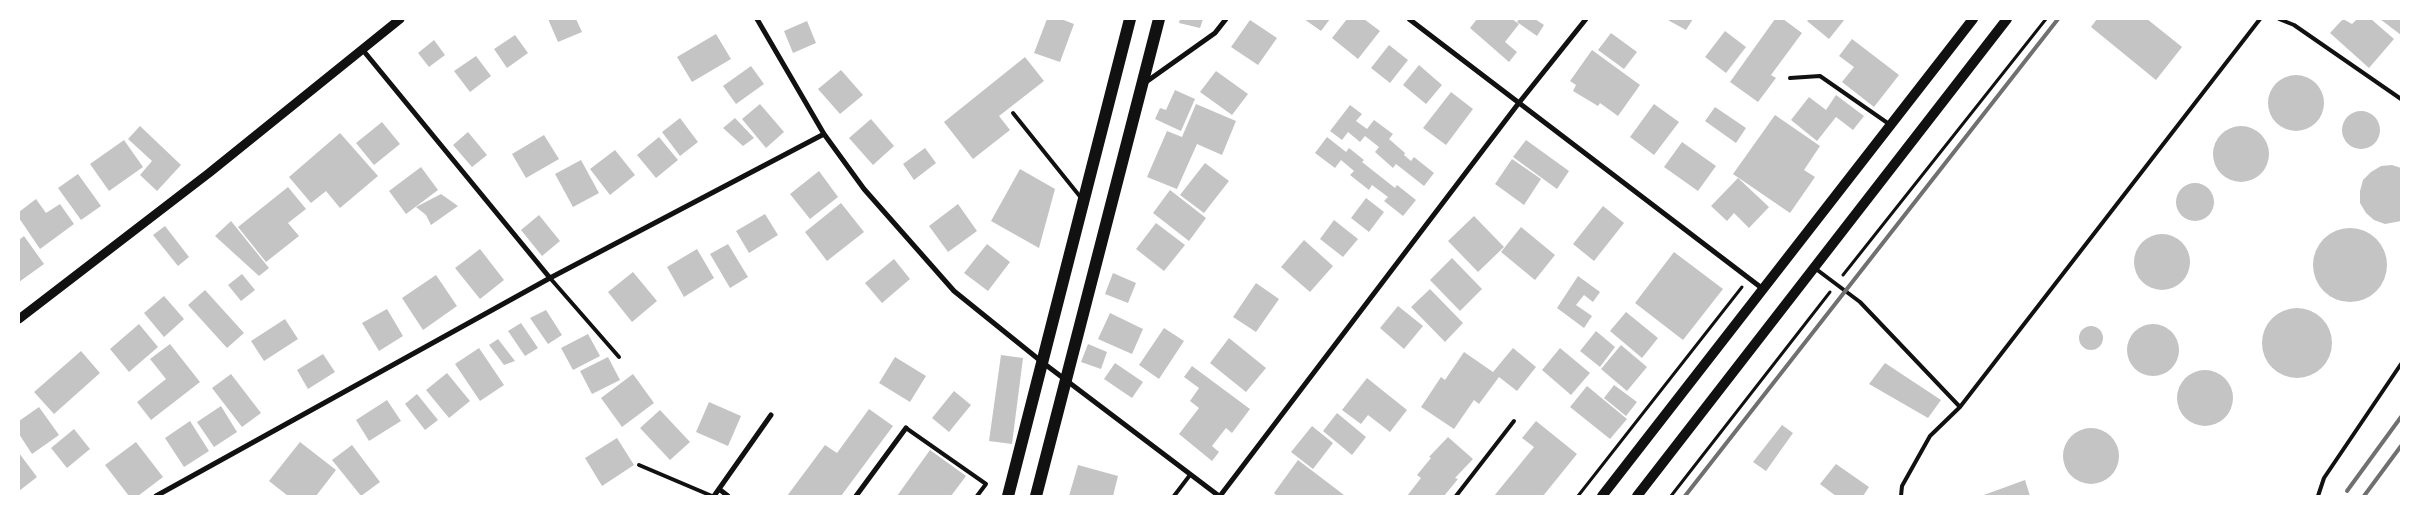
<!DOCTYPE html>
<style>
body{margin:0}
#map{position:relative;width:2420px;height:515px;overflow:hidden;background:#fff;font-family:"PT Sans",sans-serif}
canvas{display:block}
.frame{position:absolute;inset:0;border:20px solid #fff;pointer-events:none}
</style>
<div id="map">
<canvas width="2420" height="515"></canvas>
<div class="frame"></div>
</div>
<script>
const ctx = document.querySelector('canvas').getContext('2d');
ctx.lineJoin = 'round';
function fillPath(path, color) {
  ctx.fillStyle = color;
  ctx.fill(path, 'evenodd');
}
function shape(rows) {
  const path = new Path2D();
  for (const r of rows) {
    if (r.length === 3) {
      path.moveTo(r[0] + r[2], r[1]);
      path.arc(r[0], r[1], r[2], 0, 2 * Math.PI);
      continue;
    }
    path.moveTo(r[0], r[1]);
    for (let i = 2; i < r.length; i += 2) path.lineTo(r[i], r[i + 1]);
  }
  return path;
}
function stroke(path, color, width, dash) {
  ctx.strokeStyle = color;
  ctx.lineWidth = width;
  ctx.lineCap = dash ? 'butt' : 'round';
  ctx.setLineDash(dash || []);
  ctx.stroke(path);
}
const building = shape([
 [548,19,576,19,582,32,558,42],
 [1047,19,1061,19,1074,24,1060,62,1034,53],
 [1180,19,1203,19,1200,28,1179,23],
 [1304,19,1330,19,1321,31],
 [1347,19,1364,19,1380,31,1358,59,1332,38],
 [1477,19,1512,19,1519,24,1505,42,1517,52,1509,62,1470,28],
 [1519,19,1535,19,1544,25,1537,36,1517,22],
 [1666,19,1693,19,1686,30],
 [1775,19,1783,19,1802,33,1771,75,1776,78,1758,102,1730,82],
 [1809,19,1845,19,1829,39,1807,21],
 [2097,19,2147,19,2182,47,2156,80,2091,27],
 [2343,19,2352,24,2357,19,2371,19,2394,39,2369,68,2330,33],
 [2380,19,2401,19,2401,35],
 [1250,20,1277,38,1258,65,1231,47],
 [807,21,816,43,793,53,784,31],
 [1725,31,1746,47,1726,73,1705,57],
 [1611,33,1637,52,1624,69,1598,50],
 [716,34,731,59,692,82,677,57],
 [515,35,528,53,507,68,494,49],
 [1852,39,1899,75,1874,107,1842,82,1854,67,1839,56],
 [434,40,445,55,429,67,418,53],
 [1389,45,1408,60,1390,83,1371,68],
 [1592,50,1640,85,1618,116,1600,103,1598,106,1573,91,1576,85,1570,81],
 [476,56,491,76,470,92,454,71],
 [1025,57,1044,81,999,116,1010,130,973,159,944,122],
 [1419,65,1442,85,1426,104,1403,85],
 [751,66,764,84,736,104,723,86],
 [841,70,863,95,840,114,818,89],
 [1216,71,1248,94,1232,115,1200,92],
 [2296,103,28],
 [1175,90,1195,99,1181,131,1155,119,1160,108,1166,110],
 [1451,92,1473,109,1446,145,1423,128],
 [1836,95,1864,116,1853,130,1836,117,1817,141,1791,120,1809,97,1826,110],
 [760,104,784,132,766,148,742,119],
 [1196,104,1236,121,1222,155,1197,144,1177,189,1147,177,1167,131,1182,137],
 [1654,104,1679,122,1654,155,1630,137],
 [1350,105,1362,114,1356,121,1367,129,1374,120,1393,134,1389,139,1405,153,1404,155,1411,161,1414,157,1434,173,1424,186,1396,164,1393,168,1375,152,1379,147,1365,136,1360,142,1348,132,1342,140,1330,131],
 [1715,107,1746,128,1736,143,1705,121],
 [2361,130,19],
 [1775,115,1820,146,1804,170,1815,177,1790,213,1733,174],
 [680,118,698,142,680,156,662,132],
 [735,118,754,138,743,146,723,128],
 [871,119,894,146,873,165,849,138],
 [382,122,400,144,374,165,356,143],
 [140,126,181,165,157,191,140,175,152,161,128,139],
 [2241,154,28],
 [468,132,487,155,472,167,453,145],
 [340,133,378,176,340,208,326,191,311,203,289,177],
 [544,135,559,159,526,178,512,154],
 [659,137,678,160,656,178,637,155],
 [1327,137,1346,152,1349,148,1364,160,1362,162,1395,188,1397,185,1416,200,1403,216,1384,201,1388,197,1372,185,1369,190,1350,175,1354,171,1341,160,1335,168,1315,153],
 [124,140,143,167,109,191,90,164],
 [1526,140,1569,171,1557,189,1513,157],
 [1682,142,1716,166,1698,191,1664,167],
 [925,148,936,163,914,180,903,164],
 [615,150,635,175,610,195,590,169],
 [1512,159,1541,179,1524,205,1495,184],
 [581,160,599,193,573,207,555,174],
 [1205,163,1229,181,1204,213,1180,195],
 [2392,165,2401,168,2401,221,2385,224,2374,220,2366,213,2360,203,2360,191,2363,180,2371,172,2381,166],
 [421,167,438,190,406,214,389,191],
 [1020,169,1055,189,1039,248,991,221],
 [819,171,838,197,810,219,790,194],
 [78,174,101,206,81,220,58,188],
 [1738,178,1769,207,1749,228,1734,213,1727,221,1711,206],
 [2195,202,19],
 [288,187,306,209,288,223,299,236,266,262,238,227],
 [1170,190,1206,218,1189,241,1153,213],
 [441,194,458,206,431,225,426,215,416,207],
 [1366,198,1384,212,1369,232,1351,218],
 [36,199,46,213,60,204,74,224,40,249,19,218,19,212],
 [841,203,864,232,827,261,805,232],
 [958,204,977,231,948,252,929,226],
 [1603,206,1624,223,1594,261,1573,244],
 [765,214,778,235,749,253,736,231],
 [539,215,560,241,542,256,521,230],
 [1474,216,1504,247,1478,272,1448,241],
 [1334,220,1358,239,1343,257,1320,239],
 [231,221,269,268,259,276,215,236],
 [1156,223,1185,245,1164,271,1136,249],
 [165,226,189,257,178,266,153,235],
 [1521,227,1555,255,1535,280,1501,252],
 [2350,265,37],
 [2162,262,28],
 [24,236,44,264,19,282,19,240],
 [1304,240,1333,266,1310,292,1281,267],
 [728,244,748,277,730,288,710,254],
 [987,244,1010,262,988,291,964,273],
 [480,249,504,280,480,299,455,268],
 [697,249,714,278,684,297,667,267],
 [1674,252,1723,289,1683,340,1635,303],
 [1452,258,1482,289,1460,311,1430,280],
 [894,259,910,279,882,303,865,283],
 [633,272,657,301,632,322,608,292],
 [1113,273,1136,283,1128,303,1105,294],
 [242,274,255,290,241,301,228,285],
 [436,275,457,306,423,330,402,298],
 [1578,276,1600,292,1593,302,1584,295,1576,305,1592,316,1584,328,1557,308],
 [1256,283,1279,299,1256,332,1233,317],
 [1430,289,1463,323,1445,342,1411,307],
 [205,290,244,333,227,348,188,305],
 [164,296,184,319,164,337,144,313],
 [1398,306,1423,326,1404,349,1380,328],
 [2297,343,35],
 [387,309,403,336,379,351,362,323],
 [546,310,562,335,548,344,530,318],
 [1626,312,1658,338,1642,358,1610,331],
 [1110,313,1143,329,1132,354,1098,339],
 [285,319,298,339,264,361,251,341],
 [521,323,538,348,525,356,508,331],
 [139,324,158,347,129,372,110,349],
 [2153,350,26],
 [2091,338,12],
 [1164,328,1184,341,1159,379,1139,365],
 [1596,331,1615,347,1600,367,1580,351],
 [588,334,600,356,573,370,561,348],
 [1229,338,1266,368,1246,392,1210,363],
 [498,339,515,361,504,365,489,345],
 [170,344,200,382,151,420,137,402,166,379,150,359],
 [1088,344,1107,352,1101,369,1081,362],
 [1621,345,1647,367,1627,391,1601,369],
 [479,348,504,385,480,401,455,364],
 [1513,348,1536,367,1517,391,1499,377,1479,404,1474,400,1454,429,1421,407,1441,377,1445,380,1464,352,1493,372],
 [1560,348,1590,373,1571,395,1542,370],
 [81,351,100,373,54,414,34,392],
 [323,354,335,372,308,389,297,370],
 [1001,355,1023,358,1012,444,989,441],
 [608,357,620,380,592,394,580,371],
 [895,357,926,376,910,402,879,383],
 [1115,363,1143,382,1132,398,1104,379],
 [1885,363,1941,400,1928,418,1869,384],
 [1192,366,1250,409,1232,433,1226,428,1212,446,1219,452,1212,461,1179,434,1199,408,1190,401,1199,388,1184,377],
 [2205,398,28],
 [447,373,470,401,449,418,426,390],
 [231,374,261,413,242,427,212,388],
 [633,374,654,403,622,427,601,398],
 [1367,378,1407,410,1390,432,1368,415,1361,424,1342,410],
 [1614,385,1637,402,1626,416,1604,398],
 [1587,386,1627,419,1610,439,1570,407],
 [954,391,971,405,949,432,932,418],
 [417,394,438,420,425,430,405,404],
 [387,400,401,421,369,441,356,420],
 [709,402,741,416,728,446,696,432],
 [221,406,237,432,214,447,197,422],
 [39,407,59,435,32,454,19,434,19,421],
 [869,409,893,426,841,496,787,496,825,445,837,453],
 [660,410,690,442,670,460,640,428],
 [1337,413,1366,437,1352,455,1323,431],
 [190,421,209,451,184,467,165,438],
 [1536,421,1577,454,1543,496,1494,496,1534,447,1522,438],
 [1782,425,1793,433,1766,471,1753,462],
 [1312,426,1333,443,1313,469,1291,452],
 [2091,456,28],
 [74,429,90,449,67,468,51,448],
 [1448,437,1473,459,1455,478,1458,479,1444,496,1407,496,1421,478,1417,475,1431,458,1429,457],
 [617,438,634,465,602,486,585,458],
 [136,442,163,477,138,496,129,496,105,465],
 [300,442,336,470,316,496,288,496,269,481],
 [352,445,380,482,361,496,332,460],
 [930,450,966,476,951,496,897,496],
 [19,453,37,477,19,491],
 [1298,460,1344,495,1343,496,1277,496,1274,493],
 [1836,464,1869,487,1863,496,1836,496,1820,484],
 [1078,465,1118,476,1113,496,1069,496],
 [2025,480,2030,496,1981,496]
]);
const path = shape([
 [1843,275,2046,19],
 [1578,496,1742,287],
 [1671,496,1830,292]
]);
const service = shape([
 [2279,19,2294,25,2401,99],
 [1790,78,1820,76,1889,124],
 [1013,113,1082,199],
 [1816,269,1860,302,1960,407],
 [550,278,619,357],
 [906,428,986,484,977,496],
 [639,465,712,496],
 [1174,496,1190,475],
 [1456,496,1514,421],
 [1901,496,1902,486,1930,436,1960,407,2260,19],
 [2318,496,2324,478,2401,364]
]);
const minor = shape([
 [757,19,824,134,864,189,954,291,1042,362,1219,496],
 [1409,19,1763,289],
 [362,49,550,278],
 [1146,82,1215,33,1226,19],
 [719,489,728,496],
 [156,496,550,278,824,134],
 [714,496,771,415],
 [856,496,906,428],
 [1220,496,1518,104,1586,19]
]);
const tertiary = shape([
 [19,319,209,173,400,19]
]);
const secondary = shape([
 [1602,496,1973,19],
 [1637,496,2007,19]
]);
const primary = shape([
 [1008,496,1130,19],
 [1036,496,1159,19]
]);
const rail = shape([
 [2347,491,2401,417],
 [1685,496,2058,19],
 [2364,496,2401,446]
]);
fillPath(building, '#c4c4c4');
stroke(path, '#111', 3);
stroke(service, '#111', 4);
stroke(minor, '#111', 5);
stroke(tertiary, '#111', 9);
stroke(secondary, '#111', 10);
stroke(primary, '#111', 12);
stroke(rail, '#707070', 4);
</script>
